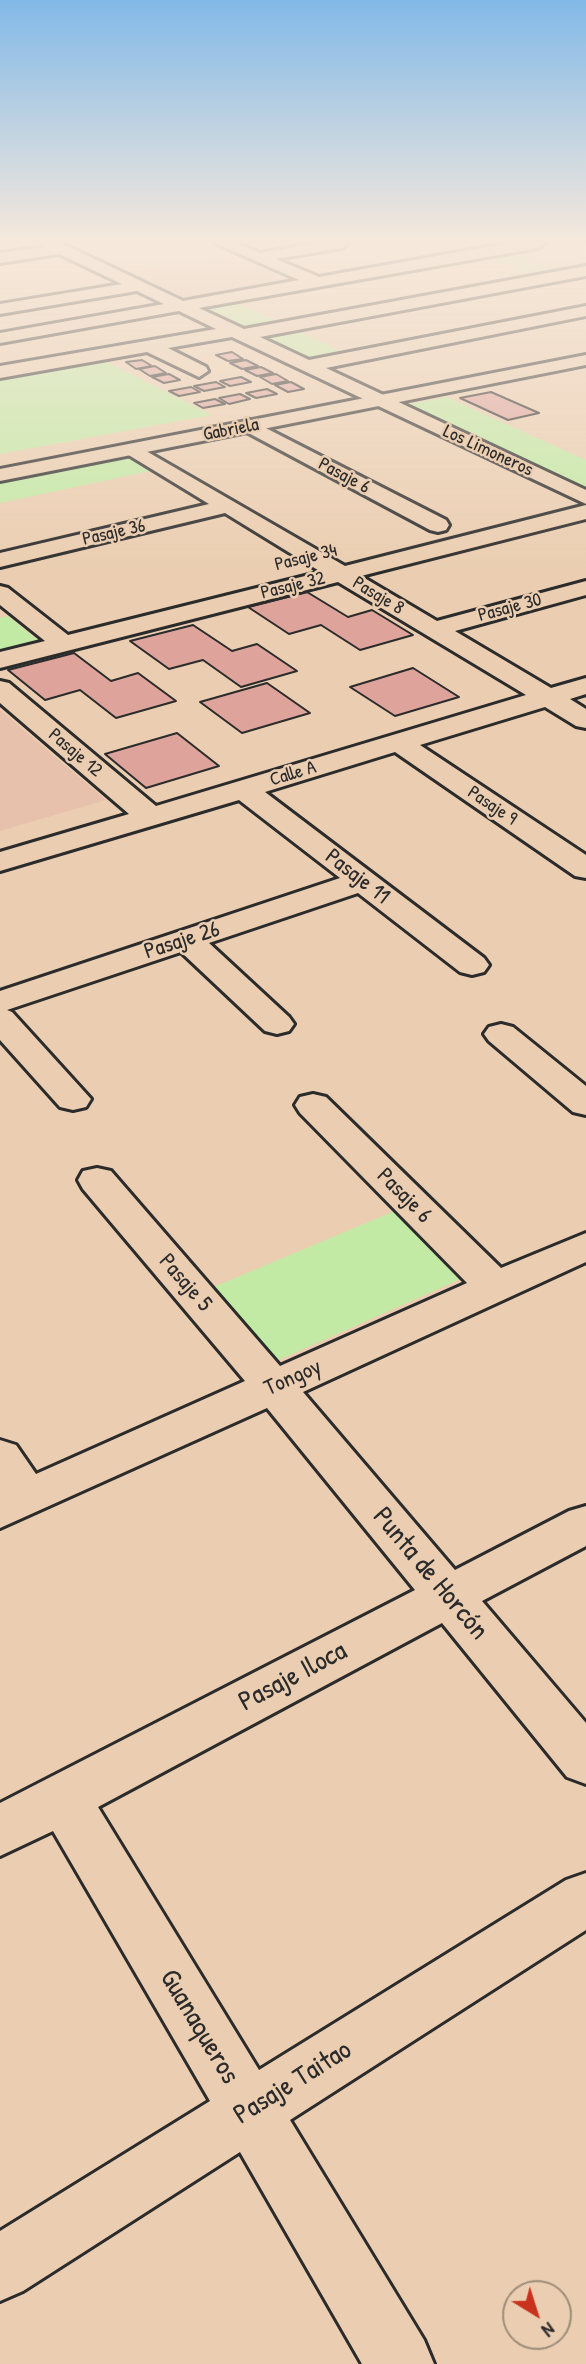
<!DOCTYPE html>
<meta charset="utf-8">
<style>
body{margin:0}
#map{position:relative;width:586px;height:2364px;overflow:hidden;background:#ebceb1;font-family:"Patrick Hand",sans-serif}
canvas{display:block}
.north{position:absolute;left:502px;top:2280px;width:70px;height:70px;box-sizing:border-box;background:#ebceb1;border:2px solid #9e8d7b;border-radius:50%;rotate:142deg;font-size:19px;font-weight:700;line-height:28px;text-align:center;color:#2b2b2b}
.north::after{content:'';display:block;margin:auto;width:24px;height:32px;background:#c8321e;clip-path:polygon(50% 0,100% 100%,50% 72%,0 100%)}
</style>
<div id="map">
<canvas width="586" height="2364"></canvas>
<div class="north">N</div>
</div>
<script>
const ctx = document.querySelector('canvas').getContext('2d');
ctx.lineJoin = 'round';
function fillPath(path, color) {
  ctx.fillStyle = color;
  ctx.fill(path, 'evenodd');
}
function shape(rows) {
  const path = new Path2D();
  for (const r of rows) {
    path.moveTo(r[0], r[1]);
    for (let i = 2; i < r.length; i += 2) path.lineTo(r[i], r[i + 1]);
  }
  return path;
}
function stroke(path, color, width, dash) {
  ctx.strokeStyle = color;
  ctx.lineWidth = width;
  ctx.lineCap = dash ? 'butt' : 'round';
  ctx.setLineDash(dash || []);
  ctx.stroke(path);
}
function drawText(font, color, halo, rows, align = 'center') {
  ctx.font = font + ' "Patrick Hand",sans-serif';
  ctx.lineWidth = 5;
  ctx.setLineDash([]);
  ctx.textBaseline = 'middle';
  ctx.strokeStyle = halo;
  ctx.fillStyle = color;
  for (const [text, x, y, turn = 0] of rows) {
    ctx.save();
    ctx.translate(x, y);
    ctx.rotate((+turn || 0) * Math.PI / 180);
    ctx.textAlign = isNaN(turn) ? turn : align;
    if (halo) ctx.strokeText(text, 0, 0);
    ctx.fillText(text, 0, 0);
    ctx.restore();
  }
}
const built = shape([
 [229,255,290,281,185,299,128,272],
 [0,710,34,739,106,800,0,831]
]);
const green = shape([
 [502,251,561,272,538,277,478,255],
 [232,301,284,324,245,331,194,308],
 [292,329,348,354,308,362,253,336],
 [99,358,212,415,0,454,0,375],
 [446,397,586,460,586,489,407,405],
 [129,458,150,471,0,503,0,480],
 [8,616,39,641,0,651,0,618],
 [397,1210,465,1277,272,1363,209,1289]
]);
const building = shape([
 [232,352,243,359,228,361,216,355,232,352],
 [142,360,152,366,136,369,126,362,142,360],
 [246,360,258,366,242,369,230,363,246,360],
 [155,366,166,373,150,376,139,369,155,366],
 [261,367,273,373,257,376,245,370,261,367],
 [169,374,180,380,164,383,152,377,169,374],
 [276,374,288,381,272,384,260,377,276,374],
 [241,377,251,382,230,386,220,381,241,377],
 [216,382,225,387,204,391,194,386,216,382],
 [291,382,304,389,288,392,275,385,291,382],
 [191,387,200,392,179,396,169,391,191,387],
 [267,389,277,394,256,398,246,393,267,389],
 [491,392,539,413,508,420,460,398,491,392],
 [240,394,250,399,229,404,219,398,240,394],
 [215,399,225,404,203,408,194,403,215,399],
 [307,592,348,617,372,610,413,635,360,650,321,625,289,634,248,607,307,592],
 [193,625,232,651,257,644,297,671,241,687,203,660,169,669,130,641,193,625],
 [74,653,111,681,138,673,176,701,116,718,80,690,45,700,8,670,74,653],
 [413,668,459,697,395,716,350,687,413,668],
 [267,683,310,713,242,733,200,702,267,683],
 [177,733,219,766,146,788,105,754,177,733]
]);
const street = shape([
 [41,243,61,243,183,301,299,280,215,243,237,243,260,253,313,243,349,243,342,248,276,259,319,277,509,243,545,243,538,248,199,308,244,329,586,266,586,276,260,337,309,360,586,306,586,316,326,368,586,490,586,504,232,337,168,348,206,367,208,371,199,377,147,352,0,378,0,366,216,329,179,311,0,343,0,333,164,304,137,291,0,314,0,304,122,284,59,254,0,263,0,253,44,247,41,243],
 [250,420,446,520,449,525,446,530,438,532,430,530,243,430,240,426,243,422,250,420],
 [134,444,345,566,586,505,586,519,361,576,437,621,586,581,586,595,455,631,551,688,586,678,586,694,570,699,586,709,586,728,576,726,545,707,420,745,586,855,586,878,575,876,395,752,265,792,484,958,489,965,484,972,472,975,460,972,358,893,209,943,289,1017,294,1024,289,1031,277,1034,265,1031,181,952,7,1010,12,1012,91,1099,86,1107,73,1110,60,1107,0,1040,0,991,340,878,239,800,0,871,0,852,129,814,0,703,0,681,9,683,156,806,526,695,338,582,0,668,0,652,45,641,0,605,0,586,8,588,68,635,321,572,225,513,0,567,0,553,209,504,127,454,124,450,127,446,134,444],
 [501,1024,513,1027,586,1086,586,1115,573,1112,489,1041,484,1034,489,1027,501,1024],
 [313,1094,326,1097,501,1268,586,1233,586,1262,303,1392,455,1570,569,1511,586,1506,586,1546,482,1601,586,1723,586,1784,567,1777,442,1623,98,1807,259,2070,566,1880,586,1873,586,1930,290,2120,424,2340,434,2364,362,2364,240,2152,23,2291,0,2301,0,2231,210,2101,53,1831,0,1856,0,1803,415,1590,267,1408,0,1528,0,1440,16,1445,36,1474,245,1381,83,1189,78,1180,83,1171,97,1168,111,1171,280,1366,467,1283,300,1113,295,1105,300,1097,313,1094]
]);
const secondary = shape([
 [586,355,586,365,0,481,0,469,586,355]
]);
const farStreetnames = [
 ["Gabriela",231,430,-11],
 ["Los Limoneros",488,451,25],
 ["Pasaje 6",344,476,28],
 ["Pasaje 36",114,533,-13],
 ["Pasaje 34",306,558,-14],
 ["Pasaje 32",293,586,-14],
 ["Pasaje 8",378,596,31],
 ["Pasaje 30",510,608,-15],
 ["Pasaje 12",75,753,40],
 ["Calle A",293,774,-17],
 ["Pasaje 9",492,806,34]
];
const streetNames = [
 ["Pasaje 11",357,877,38],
 ["Pasaje 26",182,941,-18],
 ["Pasaje 6",404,1196,45],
 ["Pasaje 5",185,1283,49],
 ["Tongoy",293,1378,-24]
];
const nearStreetnames = [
 ["Punta de Horcón",430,1574,50],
 ["Pasaje Iloca",293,1677,-28],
 ["Guanaqueros",199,2027,59],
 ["Pasaje Taitao",293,2083,-32]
];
fillPath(built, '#e7c1ab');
fillPath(green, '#c2eaa5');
fillPath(building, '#dea49c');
stroke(building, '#2b2b2b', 2);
stroke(street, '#2b2b2b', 6);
stroke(secondary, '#2b2b2b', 6);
fillPath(street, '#ebceb1');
fillPath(secondary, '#ebceb1');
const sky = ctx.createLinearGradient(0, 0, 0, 574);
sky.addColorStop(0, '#82b9e8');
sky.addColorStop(0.42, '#f6e9dc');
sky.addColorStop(1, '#f6e9dc00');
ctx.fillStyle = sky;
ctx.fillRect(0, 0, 586, 574);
drawText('19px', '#2b2b2b', '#ebceb1', farStreetnames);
drawText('23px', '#2b2b2b', '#ebceb1', streetNames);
drawText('28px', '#2b2b2b', '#ebceb1', nearStreetnames);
</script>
